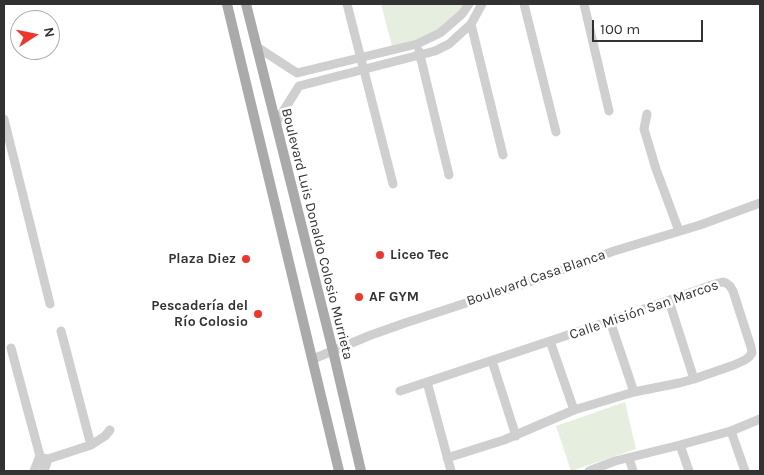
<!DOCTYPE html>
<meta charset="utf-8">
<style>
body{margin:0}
#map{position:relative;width:764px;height:475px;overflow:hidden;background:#fff;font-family:Karla,sans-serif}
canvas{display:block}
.frame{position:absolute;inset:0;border:5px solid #323232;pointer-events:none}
.north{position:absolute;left:10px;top:10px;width:50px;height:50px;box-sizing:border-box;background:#fff;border:1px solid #adadad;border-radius:50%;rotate:79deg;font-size:14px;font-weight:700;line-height:20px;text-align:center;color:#323232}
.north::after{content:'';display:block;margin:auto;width:18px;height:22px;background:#f2352b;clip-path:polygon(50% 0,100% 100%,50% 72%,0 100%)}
.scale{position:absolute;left:592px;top:20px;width:111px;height:22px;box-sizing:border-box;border:2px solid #323232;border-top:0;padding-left:6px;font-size:15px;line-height:18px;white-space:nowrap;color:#323232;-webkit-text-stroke:4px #fff;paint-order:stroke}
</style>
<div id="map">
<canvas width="764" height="475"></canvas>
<div class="frame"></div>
<div class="north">N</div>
<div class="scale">100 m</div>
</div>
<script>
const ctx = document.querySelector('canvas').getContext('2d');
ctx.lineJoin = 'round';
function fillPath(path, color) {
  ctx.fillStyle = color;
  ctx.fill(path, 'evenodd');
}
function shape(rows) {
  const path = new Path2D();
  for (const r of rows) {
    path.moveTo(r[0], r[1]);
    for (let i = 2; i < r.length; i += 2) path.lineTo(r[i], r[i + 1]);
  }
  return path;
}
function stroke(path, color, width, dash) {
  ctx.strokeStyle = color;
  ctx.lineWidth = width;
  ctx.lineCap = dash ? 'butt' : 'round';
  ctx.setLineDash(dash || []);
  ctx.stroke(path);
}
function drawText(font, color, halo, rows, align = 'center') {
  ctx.font = font + ' Karla,sans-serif';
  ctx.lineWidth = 5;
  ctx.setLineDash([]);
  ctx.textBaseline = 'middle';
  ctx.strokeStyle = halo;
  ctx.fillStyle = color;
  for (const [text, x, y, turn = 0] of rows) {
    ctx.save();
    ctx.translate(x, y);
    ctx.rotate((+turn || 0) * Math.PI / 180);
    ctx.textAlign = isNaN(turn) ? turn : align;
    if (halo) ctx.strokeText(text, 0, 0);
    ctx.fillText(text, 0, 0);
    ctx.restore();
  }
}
const green = shape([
 [381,4,465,4,456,16,443,27,422,38,392,46],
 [625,402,636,449,571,471,556,426]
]);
const minor = shape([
 [347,4,393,184],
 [524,4,556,132],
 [584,4,609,111],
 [471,24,503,155],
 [257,47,297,73,417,44,440,33,462,14,469,4],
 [419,51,449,175],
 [647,114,644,129,656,169,679,231],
 [4,119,50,304],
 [276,123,299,86,435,51,449,44,471,24,482,4],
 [669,301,694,379],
 [610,321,634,392],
 [61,331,91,445],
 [550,341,574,410],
 [11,348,40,456],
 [313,359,371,335,405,323,521,285,614,251,700,225,760,203],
 [492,361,516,436],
 [427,382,451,471],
 [400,391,610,321,715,284,723,282,726,283,730,286,733,291,751,347,752,353,749,357,745,360,734,365,694,379,679,383,634,392,574,410,504,440,447,458],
 [731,431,745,471],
 [680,445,689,471],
 [40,456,42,458,48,459,91,445,105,436,110,430],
 [629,458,633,471],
 [34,471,40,456],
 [44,471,48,459],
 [589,471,615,461,680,445,731,431,760,419]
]);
const major = shape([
 [227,4,339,471],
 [246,4,333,351,361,471]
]);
const markers = [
 [380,255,5,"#f2352b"],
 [246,259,5,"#f2352b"],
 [359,297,5,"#f2352b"],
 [258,314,5,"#f2352b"]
];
const streetNames = [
 ["Boulevard Luis Donaldo Colosio Murrieta",317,234,76],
 ["Boulevard Casa Blanca",536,278,-19],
 ["Calle Misión San Marcos",644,310,-19]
];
const poiNames = [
 ["Liceo Tec",390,255],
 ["Plaza Diez",236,259,"right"],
 ["AF GYM",369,297],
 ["Pescadería del",248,306,"right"],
 ["Río Colosio",248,322,"right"]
];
fillPath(green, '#e6efdf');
stroke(minor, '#cfcfcf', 9);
stroke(major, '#aaa', 10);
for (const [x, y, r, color] of markers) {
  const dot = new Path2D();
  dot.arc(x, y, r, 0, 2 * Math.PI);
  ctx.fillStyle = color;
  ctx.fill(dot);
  stroke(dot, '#fff', 2);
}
drawText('14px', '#323232', '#fff', streetNames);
drawText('bold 14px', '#323232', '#fff', poiNames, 'left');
</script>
